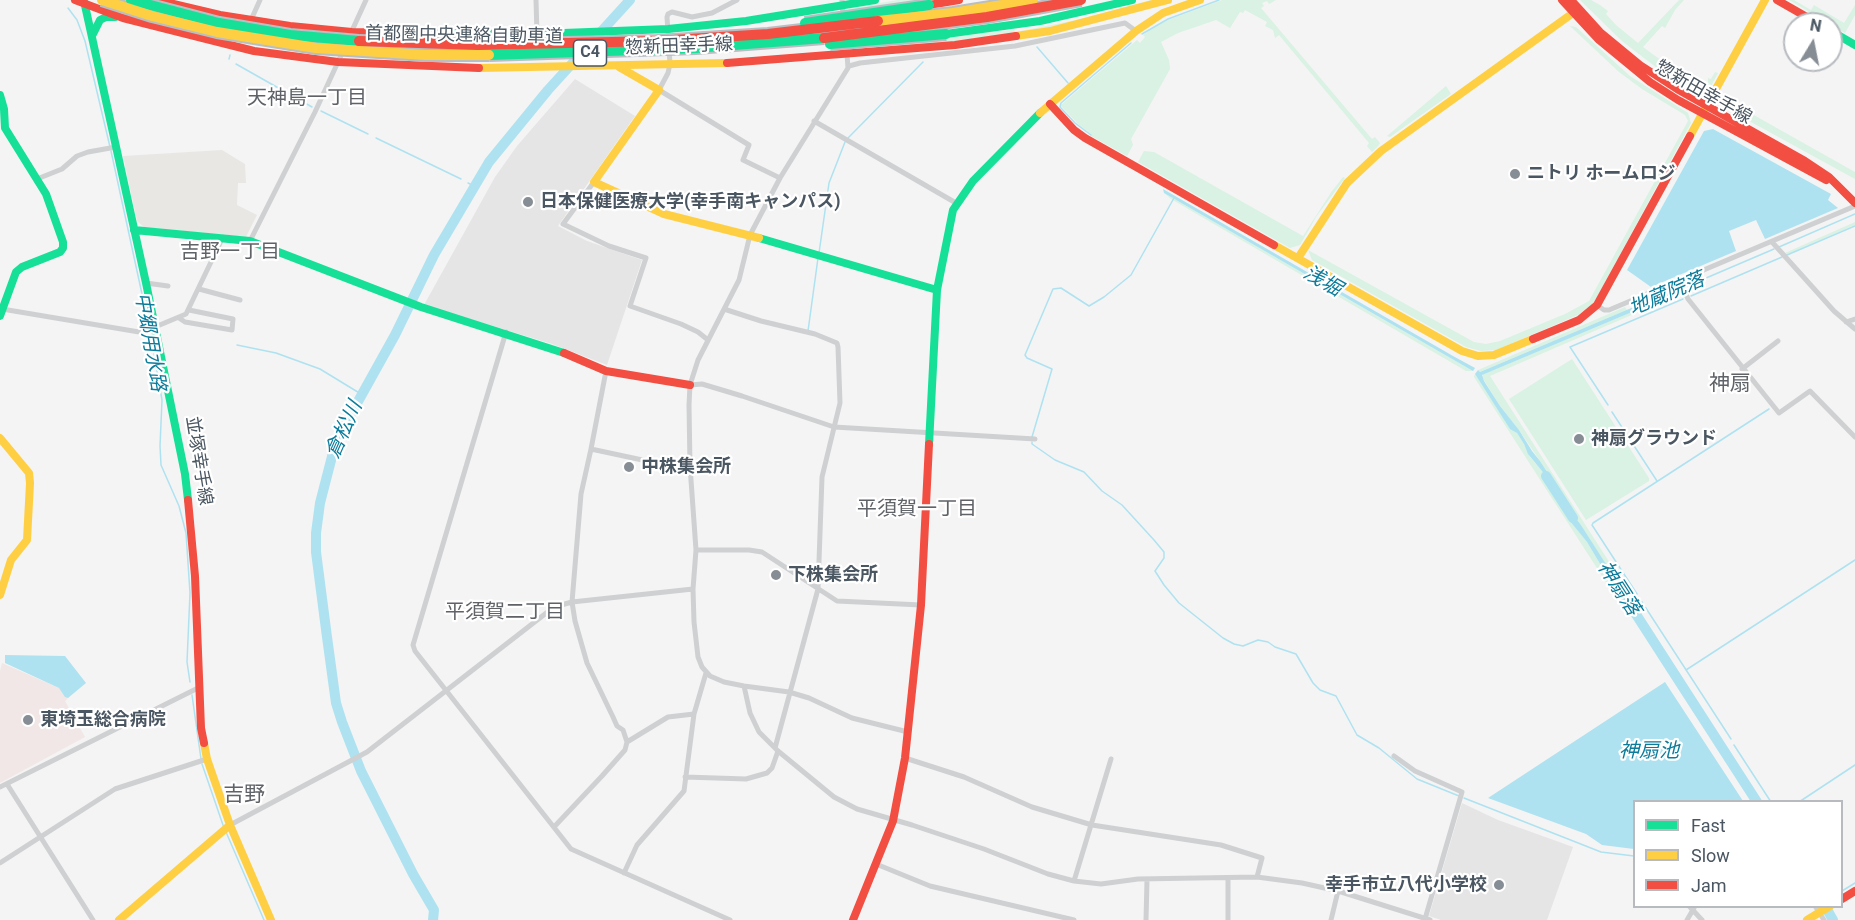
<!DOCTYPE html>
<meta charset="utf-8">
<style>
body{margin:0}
#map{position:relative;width:1855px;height:920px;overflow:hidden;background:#f4f4f4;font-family:Roboto,sans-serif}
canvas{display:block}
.legend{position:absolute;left:1633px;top:800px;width:210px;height:108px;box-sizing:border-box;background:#fff;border:2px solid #b7bbc0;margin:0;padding:8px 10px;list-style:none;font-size:18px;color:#4a5661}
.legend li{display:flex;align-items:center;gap:12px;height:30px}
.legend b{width:30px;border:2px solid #b7bbc0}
.north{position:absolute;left:1783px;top:12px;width:60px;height:60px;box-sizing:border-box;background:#fff;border:2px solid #b7bbc0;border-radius:50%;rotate:10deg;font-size:16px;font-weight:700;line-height:24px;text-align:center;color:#4a5661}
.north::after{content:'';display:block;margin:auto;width:21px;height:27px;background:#868d94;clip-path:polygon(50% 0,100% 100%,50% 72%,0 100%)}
</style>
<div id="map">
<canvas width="1855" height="920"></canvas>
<ul class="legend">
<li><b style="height:8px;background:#16e098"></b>Fast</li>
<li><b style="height:8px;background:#ffcf43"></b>Slow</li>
<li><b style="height:8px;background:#f24e42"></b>Jam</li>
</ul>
<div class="north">N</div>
</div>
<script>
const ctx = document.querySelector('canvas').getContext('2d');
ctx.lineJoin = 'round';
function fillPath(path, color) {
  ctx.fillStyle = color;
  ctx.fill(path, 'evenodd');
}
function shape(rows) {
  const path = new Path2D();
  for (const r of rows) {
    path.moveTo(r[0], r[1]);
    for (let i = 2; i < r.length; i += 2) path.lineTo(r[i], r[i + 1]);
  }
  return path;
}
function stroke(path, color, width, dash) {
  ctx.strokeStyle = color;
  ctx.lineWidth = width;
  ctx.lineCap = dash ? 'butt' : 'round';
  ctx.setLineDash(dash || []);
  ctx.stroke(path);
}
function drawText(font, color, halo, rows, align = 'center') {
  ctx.font = font + ' Roboto,"Noto Sans JP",sans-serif';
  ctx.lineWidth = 4.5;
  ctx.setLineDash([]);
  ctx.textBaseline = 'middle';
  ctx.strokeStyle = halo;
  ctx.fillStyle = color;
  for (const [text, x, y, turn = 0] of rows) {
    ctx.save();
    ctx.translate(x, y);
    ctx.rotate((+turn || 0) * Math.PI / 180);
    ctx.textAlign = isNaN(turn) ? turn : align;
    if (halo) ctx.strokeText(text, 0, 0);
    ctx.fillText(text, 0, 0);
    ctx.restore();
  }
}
const commercial = shape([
 [222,150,245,164,246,183,238,183,237,205,257,215,246,237,144,227,137,221,123,156]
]);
const education = shape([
 [575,79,635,116,558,226,587,241,642,260,607,365,552,344,424,305,495,177,517,146],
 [1462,803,1498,820,1573,847,1547,920,1441,920,1429,916]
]);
const medical = shape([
 [2,663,59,688,68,698,65,701,85,737,0,783,0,671]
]);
const green = shape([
 [898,0,938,0,846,12,850,8],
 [1151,0,1152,1,1101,16,1050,27,965,40,911,46,857,48,857,46,984,32,1014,30,1016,32,1076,20],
 [1222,0,1276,0,1269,4,1267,1,1262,3,1264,6,1261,8,1372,139,1375,137,1380,143,1379,145,1372,152,1367,146,1369,143,1279,35,1275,38,1273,30,1265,26,1267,22,1245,10,1243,13,1240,12,1230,28,1216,20,1178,33,1161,42,1169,60,1170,69,1131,139,1133,145,1127,156,1091,136,1091,134,1078,124,1061,106,1062,104,1137,40,1140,43,1145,37,1143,35,1153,28,1168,20],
 [1580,0,1591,0,1600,5,1608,11,1606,14,1616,25,1638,43,1679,0,1684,0,1675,10,1665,28,1662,26,1643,47,1677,72,1700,84,1708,82,1708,78,1711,79,1715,72,1718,73,1709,90,1699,93,1657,68,1622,41],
 [1789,0,1794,0,1811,10,1814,5,1844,23,1855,5,1855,15,1845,33],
 [1570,26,1576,27,1630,76,1688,113,1691,123,1597,297,1590,307,1578,315,1496,350,1481,351,1466,347,1312,260,1308,250,1474,342,1486,344,1500,341,1565,314,1589,301,1688,121,1685,115,1642,89,1619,72],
 [1446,86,1451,94,1390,137,1387,136],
 [1720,96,1855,172,1855,179,1722,106],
 [1144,151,1154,152,1303,236,1332,191,1343,177,1345,178,1316,217,1300,245,1290,248,1138,162],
 [1162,190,1164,193,1473,371,1466,371,1171,199,1164,193],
 [1855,222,1855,225,1786,255,1785,253],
 [1682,291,1678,295,1490,376,1631,596,1631,599,1628,602,1581,525,1555,491,1551,478,1540,461,1519,430,1500,406,1482,377,1483,374,1491,371],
 [1625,307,1627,310,1480,372,1478,370],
 [1572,359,1649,478,1649,481,1586,520,1509,399],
 [1475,374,1510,428,1517,433,1524,444,1530,457,1546,476,1550,489,1569,520,1587,542,1624,604,1620,604,1474,377]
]);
const water = shape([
 [1713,129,1831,194,1828,200,1838,208,1765,239,1756,220,1729,231,1736,251,1651,287,1627,270,1704,131],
 [1163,189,1453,356,1475,368,1473,371,1164,193],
 [1681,287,1682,291,1482,375,1484,381,1500,406,1519,430,1532,451,1540,461,1551,478,1555,491,1581,525,1609,569,1628,602,1624,604,1587,542,1569,520,1550,489,1546,476,1528,454,1524,444,1517,433,1510,429,1475,374,1478,370,1480,372],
 [5,655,65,656,86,683,68,698,65,697,59,688,5,663],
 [1665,682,1743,801,1634,802,1634,849,1602,845,1586,834,1488,798]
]);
const stream = shape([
 [68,8,77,20,85,41,110,147],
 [1142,34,1168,19,1219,0],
 [1037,47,1068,83],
 [229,59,230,55],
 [236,64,312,107],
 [321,111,368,134],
 [1091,135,1075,123,1060,107,1061,103,1131,43],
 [376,138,461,179],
 [848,138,923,62],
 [111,151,150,331],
 [468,183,474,186],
 [1779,247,1855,214],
 [819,253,829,183,845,142],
 [1787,255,1855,226],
 [1685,287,1774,249],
 [1691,296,1782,257],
 [808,331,818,258],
 [151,336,162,400,160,446,161,465,179,506,186,533,190,593,187,662,190,682],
 [237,345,276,353,320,369,361,394],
 [1608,405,1570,347,1683,299],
 [1612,412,1657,481],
 [1032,437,1052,369,1027,358,1025,355,1053,289,1061,288,1089,306,1104,297,1131,275,1174,198],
 [1032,442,1032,444,1055,460,1084,472,1102,491,1122,505,1154,540,1164,552,1164,558,1155,571,1164,585,1179,603,1223,638,1234,644,1243,646,1258,640,1268,642,1275,647,1296,654,1313,683,1320,690,1336,696,1357,735,1379,748,1417,779,1459,796],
 [1637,594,1592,525,1593,523,1769,409],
 [1640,599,1731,739],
 [1686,670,1855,560],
 [192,695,201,759],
 [1734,745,1771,802],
 [202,764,224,828],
 [1464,798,1601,852,1634,856],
 [1799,802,1855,765],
 [226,832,264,920],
 [1842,891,1855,883]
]);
const river = shape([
 [1546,476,1573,518],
 [1610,574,1757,802],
 [1825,906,1833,920],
 [433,920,434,910,413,874,361,771,342,722,336,703,327,637,316,552,316,533,320,503,336,441,395,335,434,255,489,162,548,90,630,0]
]);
const street = shape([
 [536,0,537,34],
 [737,0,712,13,692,17,672,12,668,14,667,17,670,64,668,73,659,90,749,145,743,160,780,178],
 [842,0,843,17],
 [251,20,260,0],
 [350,35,366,0],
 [846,41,848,68,780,178,750,235,739,280,698,360,690,385,689,405,690,466,696,550,693,589,694,622,698,657,702,667,710,676,724,682,744,686,789,692,809,698,852,718,908,732],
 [849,66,860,63,1015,46,1125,23,1136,31],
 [814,121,956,203],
 [37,179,62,169,77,156,88,152,116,147],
 [594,182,563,224,609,246,646,258,630,306,681,324,698,332,708,340],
 [250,241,315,112,344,49],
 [1772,242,1834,311,1855,329],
 [1680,280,1688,299,1779,413,1810,391,1855,437],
 [146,283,168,286],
 [199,289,240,300],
 [1597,305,1604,310,1609,310,1855,206],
 [2,309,157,335],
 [724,309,761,321,815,334,837,343,838,347,840,403,822,477,818,589,775,748],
 [179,318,185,322,232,330,233,319,189,310],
 [1846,322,1855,319],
 [155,327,186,314,223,237],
 [506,332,413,645,415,651,571,849,730,920],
 [1742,369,1778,341],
 [690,385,702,384,742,396,834,427,1035,439],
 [591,449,606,371],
 [696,550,749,550,762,552,837,601,921,605],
 [744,686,750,713,759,732,778,751,834,797,857,809,912,825,984,849,1048,874,1074,881,1101,884,1138,879,1257,877,1302,883,1338,891,1430,920],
 [627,742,623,730,617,726,613,717,587,663,575,621,572,602,581,494,591,449,647,461,690,466],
 [1394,756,1415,771,1462,792,1425,919],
 [905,758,964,777,1032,807,1092,825,1221,845,1262,858,1257,877],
 [685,777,746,779,767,773,772,768,778,751],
 [7,784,93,920],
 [0,787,198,688],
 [230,825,367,752,554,607,572,602,693,589],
 [554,827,602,776,625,750,627,742,668,717,694,714],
 [0,863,115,789,207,759],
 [876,864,930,886,1074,920],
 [624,873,637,845,684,791,694,714,706,673],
 [1074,881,1111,759],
 [1689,906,1702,920],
 [1815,906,1824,920],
 [1146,920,1147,880],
 [1228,920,1228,878],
 [1331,920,1338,891],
 [1687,920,1694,908]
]);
const fast = shape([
 [84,1,146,283,185,474,188,500],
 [1831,31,1855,45],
 [404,33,537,34,668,29,746,21,875,0],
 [93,34,100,20,106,17,115,17],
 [946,34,1040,21,1132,0],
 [0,95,4,109,5,128,46,194,63,242,63,248,60,252,22,267,16,272,0,316],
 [134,230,250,241,421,307,564,353],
 [759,238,937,290],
 [929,444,937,290,953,210,973,181,1040,113]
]);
const slow = shape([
 [1016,36,1050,31,1168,0],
 [619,67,659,90,594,182,664,214,759,238],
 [479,68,727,63],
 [1040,113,1136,31,1163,13,1200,0],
 [1690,136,1765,0],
 [1274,245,1462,351,1478,356,1494,355,1533,339],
 [1298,258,1347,183,1381,151,1573,13],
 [0,438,29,473,30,483,27,540,11,560,0,595],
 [204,743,207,759,230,825,271,920],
 [119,920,230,825],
 [1807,920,1830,906]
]);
const jam = shape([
 [75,0,123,18,254,51,338,62,479,68],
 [157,0,220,15,290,26,352,32,404,33],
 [1562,0,1599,40,1650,82,1678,100,1826,180],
 [1571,0,1600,32,1640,65,1677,89,1805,161,1829,177,1855,203],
 [1777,0,1819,24],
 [929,5,959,0],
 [727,63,955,45,1016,36],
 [1050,104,1074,130,1085,138,1274,245],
 [1533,339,1579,320,1597,305,1690,136],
 [564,353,606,371,690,385],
 [188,500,195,576,201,728,204,743],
 [1842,899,1855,891],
 [853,920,893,821,905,758,921,605,929,444]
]);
const fastBridge = shape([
 [131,0,219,23,290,35,359,41],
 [805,23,929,5],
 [830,44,946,34],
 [489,55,696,48,824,38]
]);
const slowBridge = shape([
 [102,0,152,16,217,32,316,48,426,55,489,55],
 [878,21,953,13,1033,0]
]);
const jamBridge = shape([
 [824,38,987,17,1081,0],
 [359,41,478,45,657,41,768,34,878,21]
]);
const markers = [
 [1515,174,6,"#868d94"],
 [528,202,6,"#868d94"],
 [1579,439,6,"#868d94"],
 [629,467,6,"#868d94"],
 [776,575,6,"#868d94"],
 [28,720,6,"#868d94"],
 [1499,885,6,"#868d94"]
];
const shields = [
 [590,53,33]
];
const shieldNames = [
 ["C4",590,53]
];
const streetNames = [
 ["首都圏中央連絡自動車道",464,36,1],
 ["惣新田幸手線",679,47,-2],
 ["惣新田幸手線",1703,93,30],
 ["並塚幸手線",198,461,81]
];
const poiNames = [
 ["ニトリ ホームロジ",1527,174],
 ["日本保健医療大学(幸手南キャンパス)",540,202],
 ["神扇グラウンド",1591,439],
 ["中株集会所",641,467],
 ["下株集会所",788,575],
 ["東埼玉総合病院",40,720],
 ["幸手市立八代小学校",1487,885,"right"]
];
const neighbourhoodNames = [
 ["天神島一丁目",307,99],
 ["吉野一丁目",230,253],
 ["平須賀一丁目",917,510],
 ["平須賀二丁目",505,613]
];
const waterNames = [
 ["浅堀",1322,282,30],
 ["地蔵院落",1667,295,-23],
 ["中郷用水路",149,342,80],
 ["倉松川",345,430,-66],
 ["神扇落",1618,589,57],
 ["神扇池",1649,752]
];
const quarterNames = [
 ["神扇",1730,385],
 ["吉野",244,796]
];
fillPath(commercial, '#e8e7e3');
fillPath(education, '#e6e5e6');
fillPath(medical, '#f1e7e6');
fillPath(green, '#d9f2e3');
fillPath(water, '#aee2f0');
stroke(stream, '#aee2f0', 1.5);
stroke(river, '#aee2f0', 10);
stroke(street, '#ced0d2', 5);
stroke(fast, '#16e098', 8);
stroke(slow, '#ffcf43', 8);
stroke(jam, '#f24e42', 8);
stroke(fastBridge, '#b9bec3', 14, []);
stroke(slowBridge, '#b9bec3', 14, []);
stroke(jamBridge, '#b9bec3', 14, []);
stroke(fastBridge, '#16e098', 10);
stroke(slowBridge, '#ffcf43', 10);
stroke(jamBridge, '#f24e42', 10);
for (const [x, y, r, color] of markers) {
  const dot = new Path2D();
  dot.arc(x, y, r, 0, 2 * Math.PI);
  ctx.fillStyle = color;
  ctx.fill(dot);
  stroke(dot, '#fff', 2);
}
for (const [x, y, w] of shields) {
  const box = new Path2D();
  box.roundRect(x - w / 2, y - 13, w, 26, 4.5);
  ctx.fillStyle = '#fff';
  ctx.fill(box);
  stroke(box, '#4a5661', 1.5);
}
drawText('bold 16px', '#4a5661', null, shieldNames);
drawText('18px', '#4a5661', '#fff', streetNames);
drawText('bold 18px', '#4a5661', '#fff', poiNames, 'left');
drawText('20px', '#5f6368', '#fff', neighbourhoodNames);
drawText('italic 20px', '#0c7c9b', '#fff', waterNames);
drawText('21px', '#5f6368', '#fff', quarterNames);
</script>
